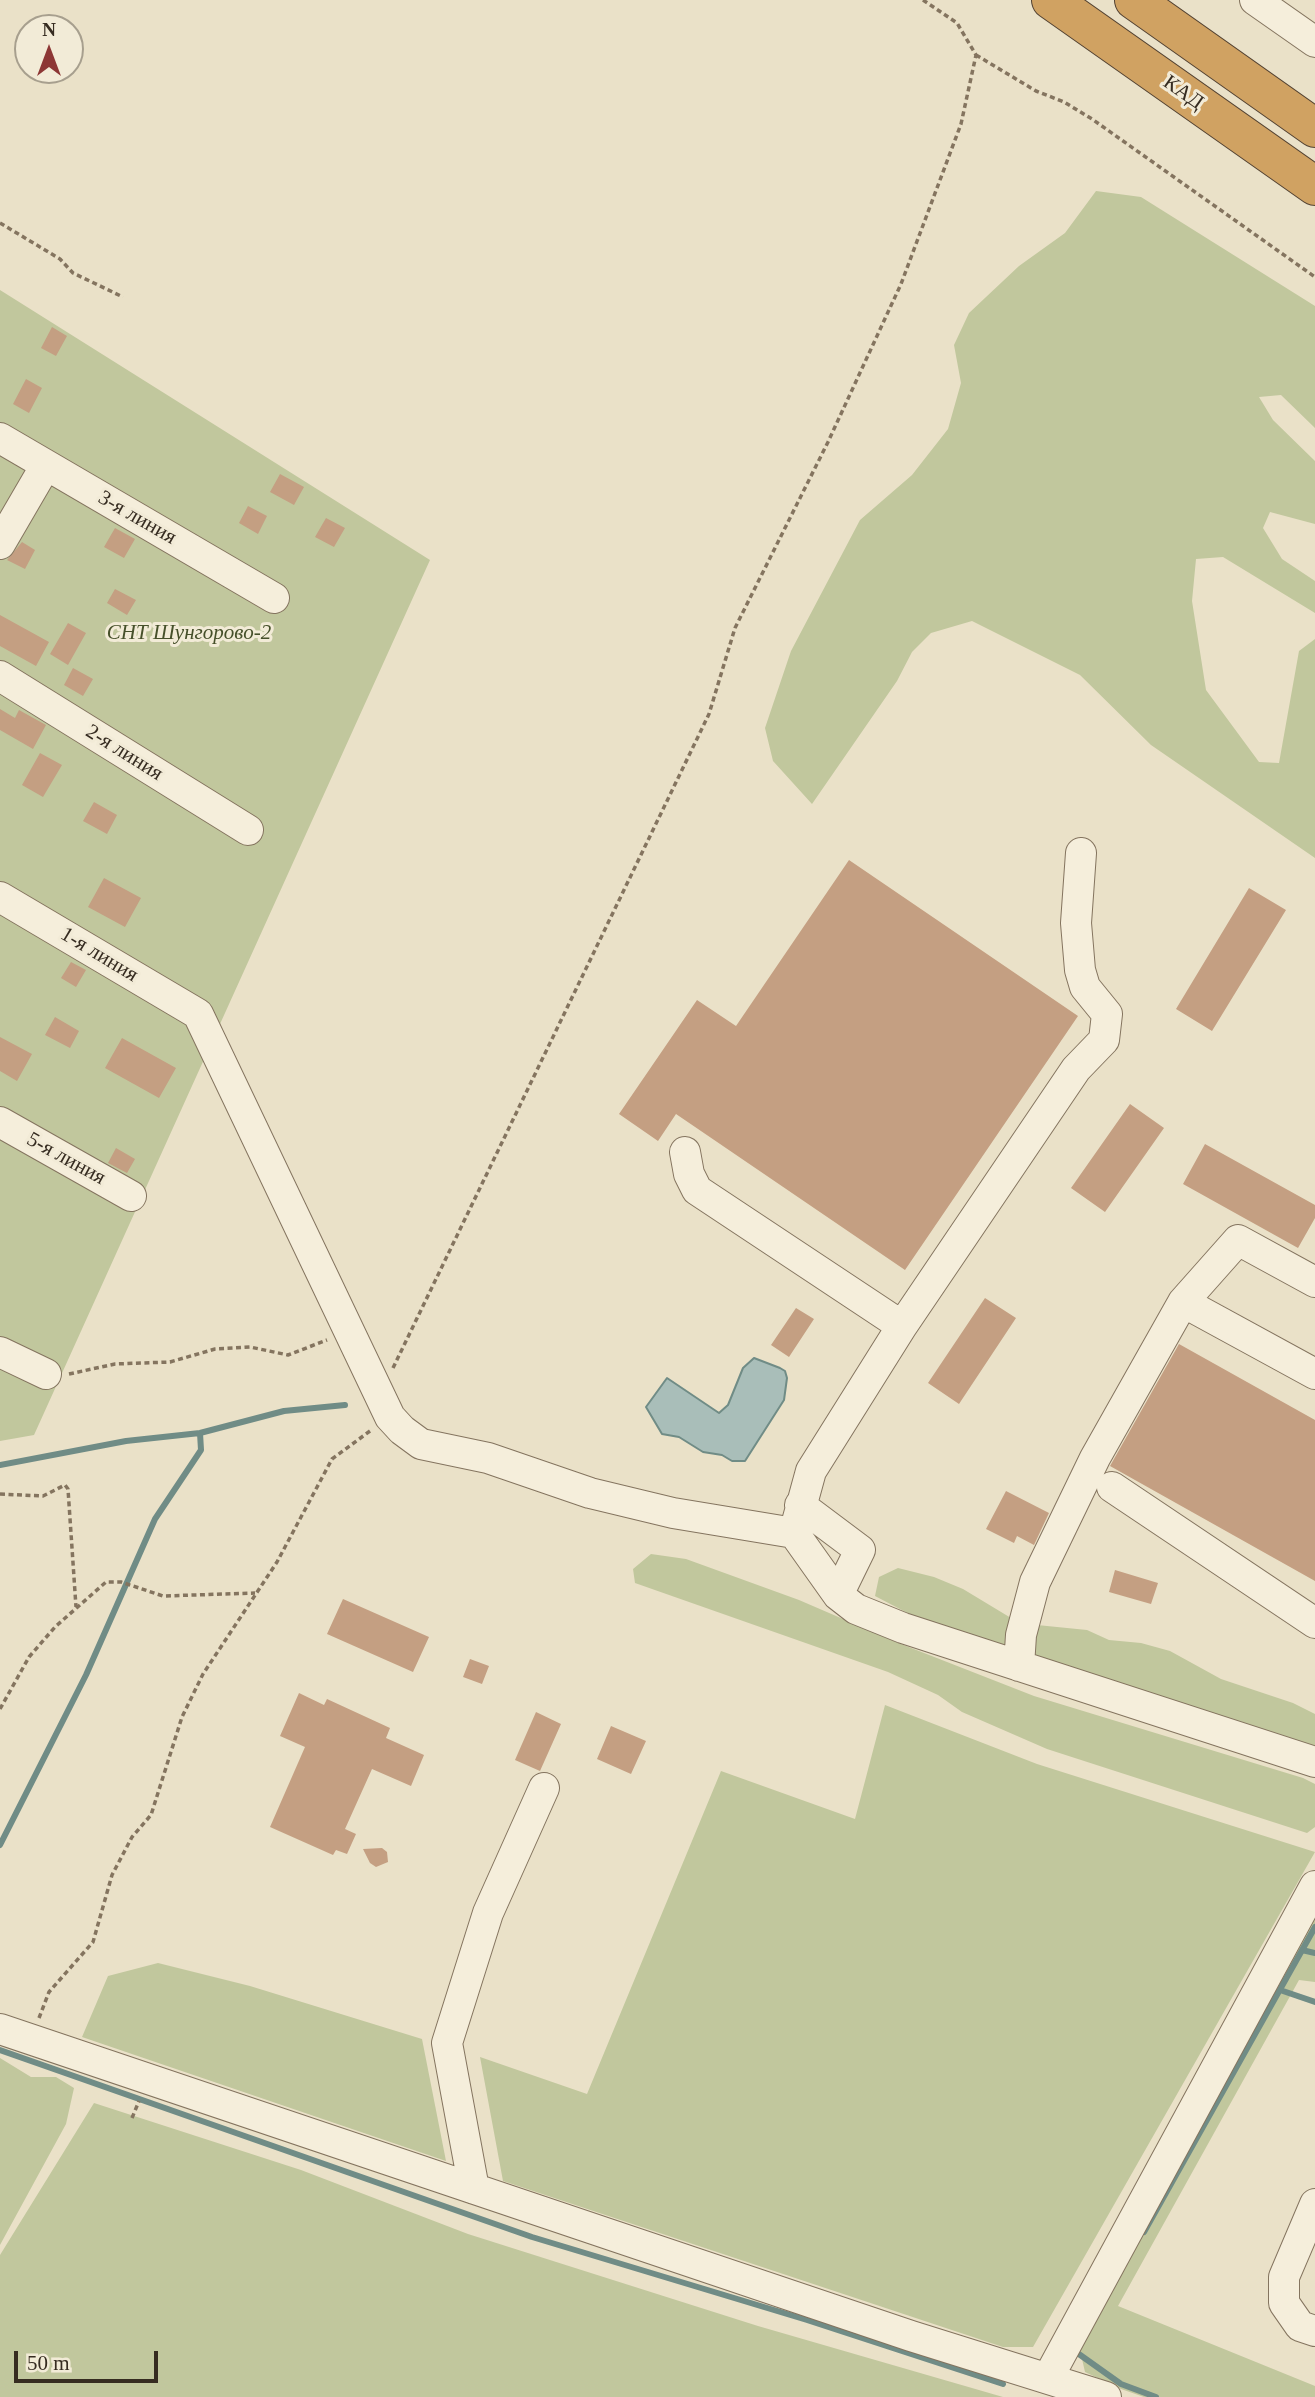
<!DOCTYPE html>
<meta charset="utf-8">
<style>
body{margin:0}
#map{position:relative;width:1315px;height:2397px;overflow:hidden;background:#eae1c8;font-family:"Times New Roman",serif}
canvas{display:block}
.north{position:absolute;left:14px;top:14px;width:70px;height:70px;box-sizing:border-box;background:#f2ebd7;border:2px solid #a79f8e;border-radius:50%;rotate:0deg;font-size:19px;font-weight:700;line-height:28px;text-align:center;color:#362c21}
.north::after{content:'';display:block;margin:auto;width:24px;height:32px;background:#8d3735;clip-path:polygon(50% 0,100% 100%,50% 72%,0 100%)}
.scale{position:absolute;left:14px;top:2351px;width:144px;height:32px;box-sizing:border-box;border:4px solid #362c21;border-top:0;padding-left:9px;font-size:21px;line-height:24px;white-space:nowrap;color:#362c21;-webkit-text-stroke:5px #f2ebd7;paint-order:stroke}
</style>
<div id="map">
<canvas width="1315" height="2397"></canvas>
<div class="north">N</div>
<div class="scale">50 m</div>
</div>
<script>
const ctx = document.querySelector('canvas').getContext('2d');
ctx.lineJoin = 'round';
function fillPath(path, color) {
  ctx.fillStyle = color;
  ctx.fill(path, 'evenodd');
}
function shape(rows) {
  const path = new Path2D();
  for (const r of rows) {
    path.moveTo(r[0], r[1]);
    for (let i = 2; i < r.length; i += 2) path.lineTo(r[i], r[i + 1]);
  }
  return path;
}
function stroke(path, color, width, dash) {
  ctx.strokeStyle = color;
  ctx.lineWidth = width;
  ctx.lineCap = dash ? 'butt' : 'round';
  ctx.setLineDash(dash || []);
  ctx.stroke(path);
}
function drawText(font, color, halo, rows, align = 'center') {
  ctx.font = font + ' "Times New Roman",serif';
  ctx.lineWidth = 6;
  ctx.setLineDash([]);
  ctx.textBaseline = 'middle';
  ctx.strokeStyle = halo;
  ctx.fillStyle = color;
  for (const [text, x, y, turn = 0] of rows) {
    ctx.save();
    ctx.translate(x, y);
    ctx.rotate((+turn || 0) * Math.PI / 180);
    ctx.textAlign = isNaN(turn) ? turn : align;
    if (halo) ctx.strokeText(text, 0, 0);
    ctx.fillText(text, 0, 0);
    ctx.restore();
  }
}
const green = shape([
 [1096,191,1141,197,1315,306,1315,428,1281,395,1259,397,1273,420,1315,461,1315,524,1270,512,1263,528,1282,559,1315,581,1315,613,1223,557,1196,559,1192,601,1206,690,1259,762,1279,763,1299,651,1315,639,1315,858,1151,745,1080,675,972,621,931,633,912,652,897,681,812,804,773,761,765,728,791,651,860,520,912,475,948,429,961,383,954,345,969,313,1019,266,1065,233],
 [0,290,430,560,34,1435,0,1441],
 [651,1554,686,1559,799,1600,901,1644,1034,1696,1303,1778,1315,1784,1315,1827,1307,1833,1047,1749,962,1712,938,1695,888,1672,635,1583,633,1569],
 [898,1568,934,1577,963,1589,1011,1618,1008,1650,940,1630,875,1596,879,1577],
 [1037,1625,1087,1630,1109,1640,1141,1643,1170,1651,1221,1679,1293,1703,1315,1714,1315,1748,1032,1657],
 [885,1705,1037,1764,1315,1852,1033,2347,1003,2347,503,2181,480,2057,587,2094,721,1771,855,1819],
 [1315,1913,1315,1982,1299,1980,1118,2306,1315,2386,1315,2397,1144,2397,1121,2389,1085,2372,1080,2350],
 [158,1963,250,1986,422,2039,446,2161,82,2037,108,1976],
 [0,2058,31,2077,56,2077,74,2088,66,2124,0,2245],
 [94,2103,301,2170,468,2234,758,2326,1003,2397,0,2397,0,2255]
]);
const water = shape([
 [754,1358,780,1368,785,1371,787,1378,784,1400,745,1461,732,1461,722,1455,703,1452,679,1437,662,1434,646,1407,667,1378,719,1413,728,1405,743,1368,754,1358]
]);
const stream = shape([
 [0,1465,126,1441,200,1433,284,1411,345,1405],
 [0,1845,86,1675,155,1519,201,1450,200,1433],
 [1302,1950,1315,1953],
 [1280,1990,1315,2002],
 [0,2050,532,2237,807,2320,1003,2384],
 [1144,2232,1315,1927],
 [1076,2352,1121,2384,1156,2397]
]);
const building = shape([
 [52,327,67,336,56,356,41,348],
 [26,379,42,388,29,413,13,404],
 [280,474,304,487,294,505,270,492],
 [248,506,267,516,258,534,239,523],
 [326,518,345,528,334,547,315,537],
 [115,528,135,539,124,558,104,547],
 [22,542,35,550,25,569,7,560],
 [115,589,136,600,127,615,107,603],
 [0,615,49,642,36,666,0,646],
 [68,623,86,633,68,665,50,654],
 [73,668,93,679,83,696,64,685],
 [0,709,15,718,19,710,46,725,33,749,0,730],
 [40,753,62,765,43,797,22,785],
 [94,802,117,815,107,834,83,821],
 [849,860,1078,1016,905,1270,676,1114,658,1141,619,1114,697,1000,736,1026],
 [104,878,141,898,125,927,88,907],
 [1249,888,1286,910,1212,1031,1176,1009],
 [71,962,86,970,76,987,61,978],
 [55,1017,79,1031,70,1048,45,1035],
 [0,1037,32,1054,17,1081,0,1071],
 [122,1038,176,1068,159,1098,105,1068],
 [1130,1104,1164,1128,1105,1212,1071,1188],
 [1205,1144,1315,1205,1315,1218,1298,1248,1183,1184],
 [116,1148,135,1159,127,1173,108,1163],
 [985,1298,1016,1318,959,1404,928,1383],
 [796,1308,814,1319,789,1357,771,1345],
 [1179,1344,1315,1420,1315,1581,1110,1466],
 [1006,1491,1049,1513,1034,1545,1017,1536,1014,1543,986,1529],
 [1115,1570,1158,1583,1151,1604,1109,1592],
 [343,1599,429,1637,413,1672,327,1634],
 [470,1659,489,1666,482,1684,463,1677],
 [299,1693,324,1705,327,1699,390,1728,386,1738,424,1755,411,1786,372,1769,345,1829,356,1834,347,1854,336,1850,333,1855,270,1827,305,1747,280,1736],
 [536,1712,561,1724,540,1771,515,1760],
 [611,1726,646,1741,631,1774,597,1759],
 [382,1848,387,1852,388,1862,376,1867,370,1863,363,1849]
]);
const path = shape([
 [976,55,1036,91,1064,102,1092,119,1315,277],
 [0,223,60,259,73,273,123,297],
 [393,1368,709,714,735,628,828,442,901,284,961,124,976,55,957,23,923,0],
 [69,1374,115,1364,170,1362,215,1349,250,1347,288,1355,327,1340],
 [0,1494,43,1496,65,1485,68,1489,76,1607],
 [0,1709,29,1657,55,1627,106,1582,121,1582,163,1596,255,1593],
 [39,2018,49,1992,93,1942,112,1875,132,1837,151,1815,182,1717,203,1674,277,1562,332,1459,370,1431],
 [132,2118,139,2101]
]);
const minor = shape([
 [1255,0,1315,42],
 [0,438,274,598],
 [0,544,46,465],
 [0,676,248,830],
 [0,897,198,1014,390,1417,402,1430,421,1444,488,1458,590,1493,673,1513,794,1533,838,1595,856,1609,903,1628,1315,1762],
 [0,1122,131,1196],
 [685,1152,689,1174,697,1190,902,1326],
 [1183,1302,1315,1374],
 [0,1352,46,1374],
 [1112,1487,1315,1623],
 [800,1505,860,1550,838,1595],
 [794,1533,811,1471,902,1326,1076,1069,1104,1040,1107,1014,1085,987,1080,970,1076,923,1081,853],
 [1019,1666,1021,1635,1035,1582,1095,1458,1183,1302,1238,1240,1315,1282],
 [0,2029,911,2336,1106,2397],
 [474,2189,447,2043,488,1913,544,1788],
 [1315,2204,1284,2277,1284,2303,1300,2326,1315,2331],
 [1048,2378,1315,1886]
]);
const highway = shape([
 [1051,0,1315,186],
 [1134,0,1315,128]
]);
const streetNames = [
 ["КАД",1183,93,35],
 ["3-я линия",137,518,30],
 ["2-я линия",124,753,32],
 ["1-я линия",99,955,31],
 ["5-я линия",66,1159,29]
];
const parkNames = [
 ["СНТ Шунгорово-2",189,633]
];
fillPath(green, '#c1c79d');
fillPath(water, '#a9beb9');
stroke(water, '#708c86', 2);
stroke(stream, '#708c86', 6);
fillPath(building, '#c49f82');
stroke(minor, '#84745f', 32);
stroke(highway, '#534232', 40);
stroke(path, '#84745f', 3.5, [5, 3.5]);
stroke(minor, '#f5eedb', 30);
stroke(highway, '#d0a262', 38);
drawText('21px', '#362c21', '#f2ebd7', streetNames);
drawText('italic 21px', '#46502a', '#f2ebd7', parkNames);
</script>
